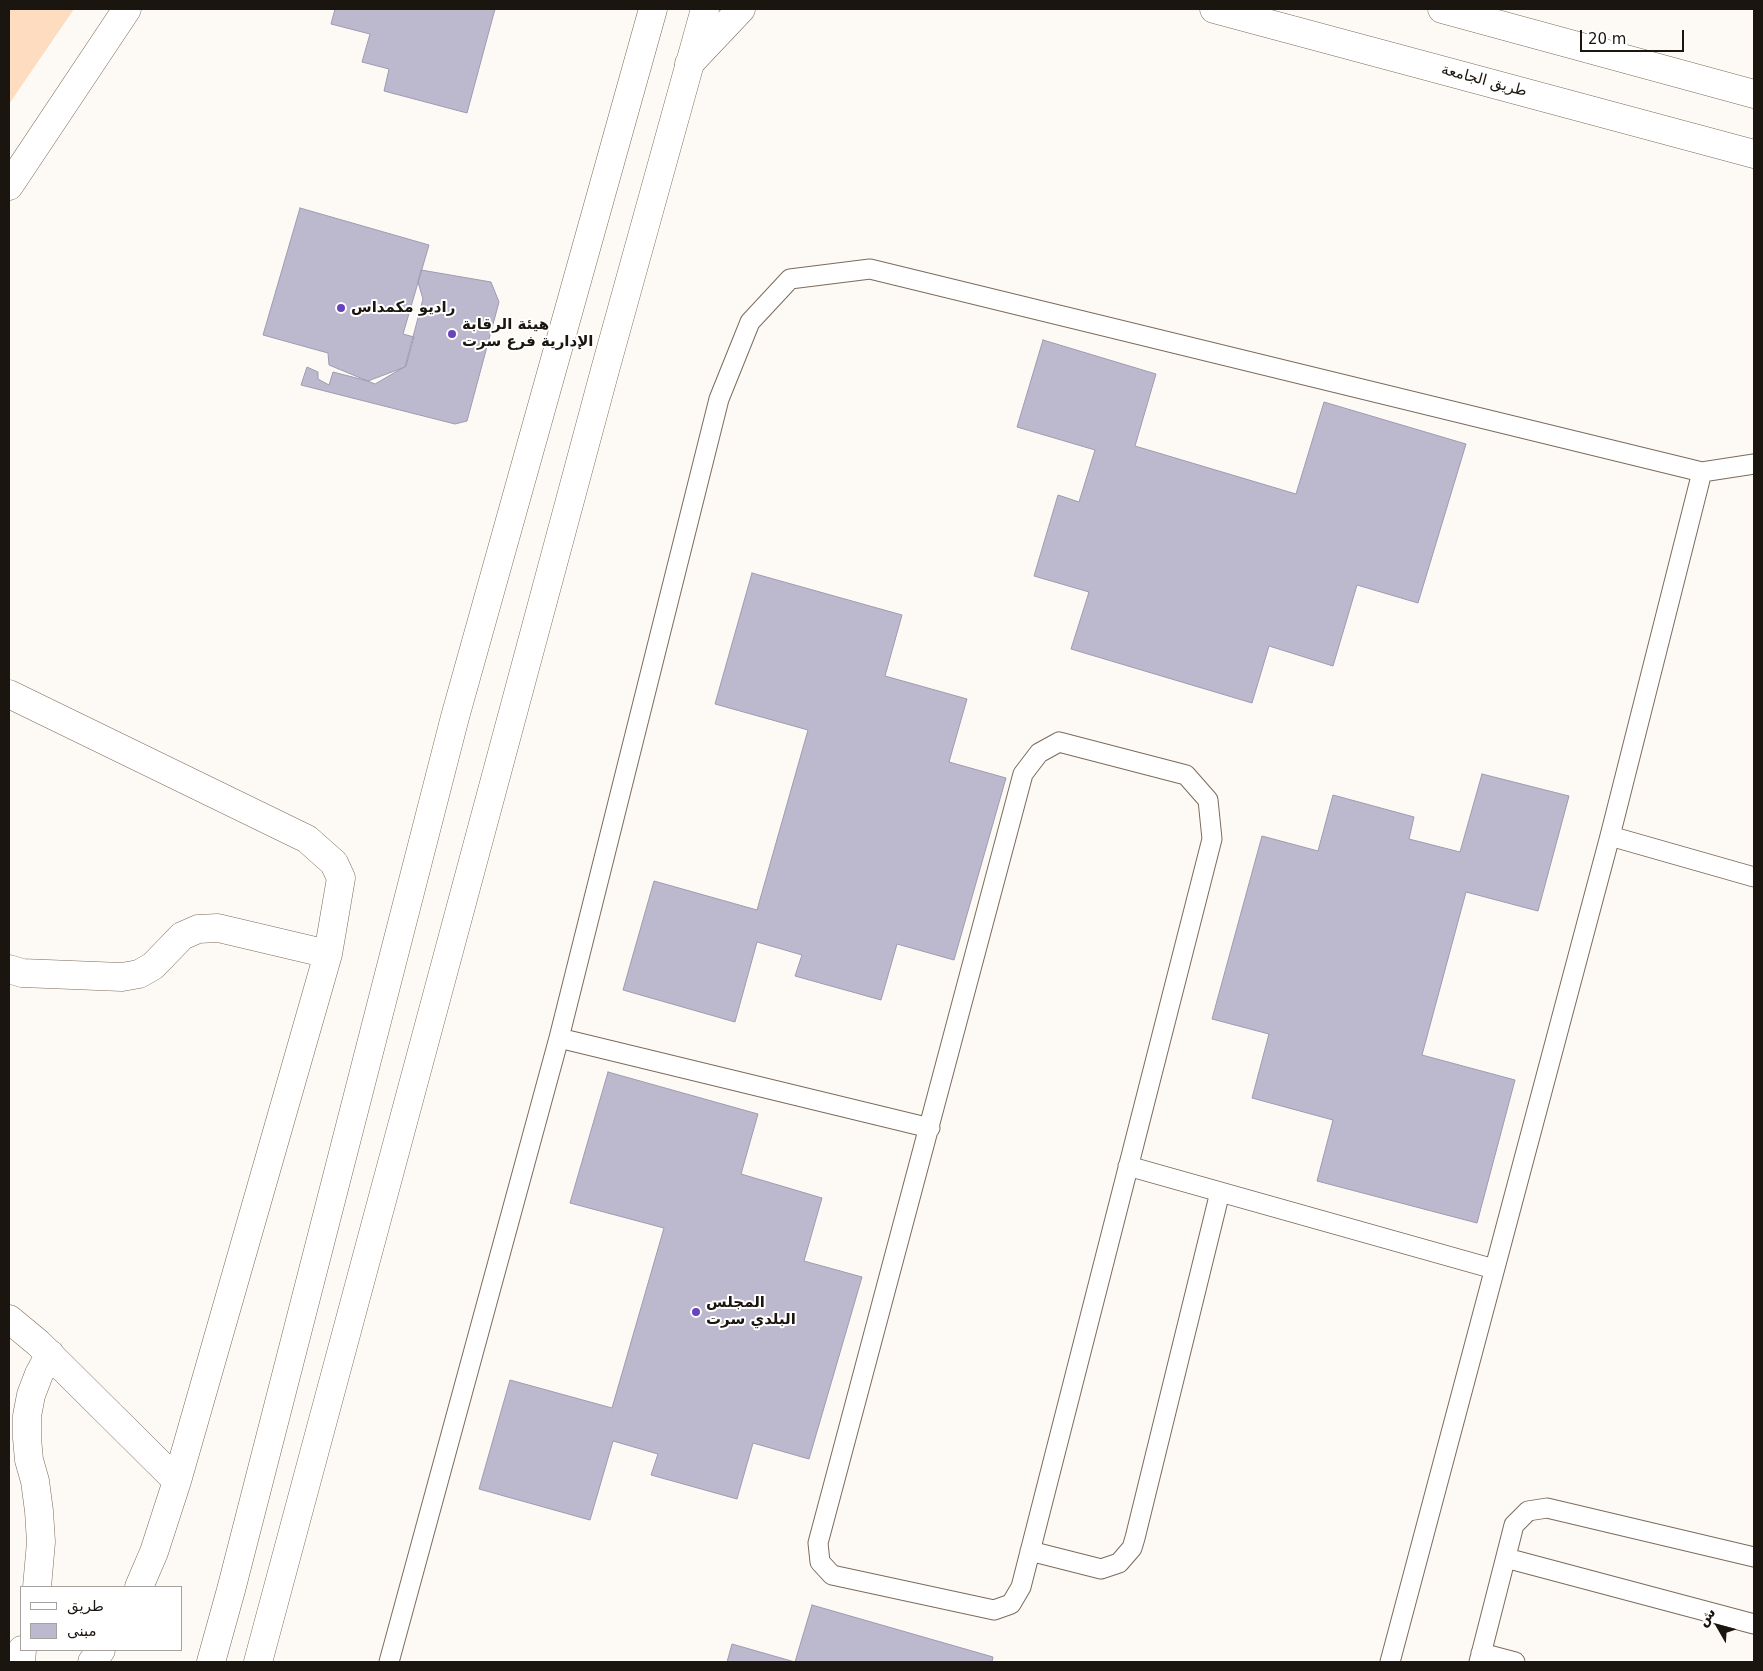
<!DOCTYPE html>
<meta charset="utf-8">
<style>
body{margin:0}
#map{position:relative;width:1763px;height:1671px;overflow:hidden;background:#fdf9f5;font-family:"DejaVu Sans","Noto Naskh Arabic",sans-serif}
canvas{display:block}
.frame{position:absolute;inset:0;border:10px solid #1b150f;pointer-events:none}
.legend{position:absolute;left:20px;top:1586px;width:162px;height:65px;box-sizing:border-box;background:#fff;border:1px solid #a4a19f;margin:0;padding:6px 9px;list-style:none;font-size:15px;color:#1b150f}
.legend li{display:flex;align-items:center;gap:10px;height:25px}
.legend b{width:25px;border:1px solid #a4a19f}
.north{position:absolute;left:1693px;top:1601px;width:50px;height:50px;-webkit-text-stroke:4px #fff;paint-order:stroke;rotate:308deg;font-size:14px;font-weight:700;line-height:20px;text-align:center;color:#1b150f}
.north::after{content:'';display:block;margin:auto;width:18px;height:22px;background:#1b150f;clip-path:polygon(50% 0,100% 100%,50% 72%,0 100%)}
.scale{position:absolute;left:1580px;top:30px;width:104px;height:22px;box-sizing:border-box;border:2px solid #1b150f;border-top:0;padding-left:6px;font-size:15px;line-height:18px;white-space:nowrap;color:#1b150f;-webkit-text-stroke:4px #fff;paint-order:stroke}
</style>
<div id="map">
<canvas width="1763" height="1671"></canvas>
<div class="frame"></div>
<ul class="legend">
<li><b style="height:6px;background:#fff"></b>طريق</li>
<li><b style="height:14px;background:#bcb9cf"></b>مبنى</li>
</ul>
<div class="north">ش</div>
<div class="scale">20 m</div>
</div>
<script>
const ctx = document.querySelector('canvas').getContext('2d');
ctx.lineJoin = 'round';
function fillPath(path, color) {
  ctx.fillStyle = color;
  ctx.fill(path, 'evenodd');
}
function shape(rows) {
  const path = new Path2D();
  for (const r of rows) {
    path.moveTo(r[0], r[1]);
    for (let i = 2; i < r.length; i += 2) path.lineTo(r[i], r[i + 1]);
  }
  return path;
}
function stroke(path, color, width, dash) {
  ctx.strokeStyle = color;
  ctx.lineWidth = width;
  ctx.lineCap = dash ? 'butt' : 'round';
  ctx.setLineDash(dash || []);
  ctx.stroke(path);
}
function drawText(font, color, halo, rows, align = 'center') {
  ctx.font = font + ' "DejaVu Sans","Noto Naskh Arabic",sans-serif';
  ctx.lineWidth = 4;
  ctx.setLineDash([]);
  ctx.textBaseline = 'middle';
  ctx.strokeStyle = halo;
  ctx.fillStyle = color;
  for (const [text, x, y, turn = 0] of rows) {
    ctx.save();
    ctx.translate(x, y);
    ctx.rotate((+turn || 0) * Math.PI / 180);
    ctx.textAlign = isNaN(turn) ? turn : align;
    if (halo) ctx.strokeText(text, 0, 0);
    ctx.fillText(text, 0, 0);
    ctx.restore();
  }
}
const green = shape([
 [9,9,74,9,9,104]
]);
const building = shape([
 [335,9,495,9,467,113,384,91,389,69,362,62,370,34,331,24,335,9],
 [300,208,429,245,403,334,414,337,406,366,375,384,329,365,328,353,263,335,300,208],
 [421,270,491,282,499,302,467,421,455,424,301,385,307,367,318,372,318,379,329,385,333,372,368,381,405,367,423,299,418,282,421,270],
 [1043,340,1156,374,1135,446,1296,494,1324,402,1466,444,1418,603,1357,585,1333,666,1269,646,1252,703,1071,649,1089,592,1034,576,1058,495,1079,502,1095,450,1017,427,1043,340],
 [752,573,902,615,885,676,967,699,949,762,1006,778,954,960,897,944,881,1000,795,976,802,955,757,942,735,1022,623,990,654,881,757,910,808,730,715,704,752,573],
 [1482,774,1569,796,1538,911,1466,892,1422,1055,1515,1080,1477,1223,1317,1181,1333,1120,1252,1098,1269,1034,1212,1019,1262,836,1318,851,1333,795,1414,817,1409,839,1460,852,1482,774],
 [608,1072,758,1114,741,1174,822,1198,804,1261,862,1277,809,1459,753,1443,737,1499,651,1475,658,1454,613,1441,590,1520,479,1489,510,1380,612,1408,664,1228,570,1203,608,1072],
 [812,1605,993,1657,992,1662,727,1662,732,1644,795,1662,812,1605]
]);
const lane = shape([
 [1059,742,1186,775,1208,800,1212,839,1021,1587,1011,1604,994,1610,832,1575,820,1562,818,1543,1023,774,1039,753,1059,742],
 [1610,836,1754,877],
 [559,1038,930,1128],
 [1128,1166,1494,1269],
 [1030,1551,1101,1569,1119,1563,1132,1548,1135,1538,1220,1192],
 [1506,1558,1754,1624],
 [1481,1653,1515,1662],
 [389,1662,559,1038,719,399,750,322,790,279,870,269,1702,472,1754,464],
 [1390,1662,1610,836,1702,472],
 [1479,1662,1514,1525,1528,1511,1547,1508,1754,1557]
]);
const street = shape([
 [9,186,127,9],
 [9,694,307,839,334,863,341,878,328,954,177,1481,154,1552,139,1587],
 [9,969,22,973,122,977,139,974,153,966,182,936,198,929,218,928,328,954],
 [9,1319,38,1343,177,1481],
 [37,1587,41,1542,39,1511,35,1481,29,1460,27,1438,27,1416,31,1395,39,1374,50,1354],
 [21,1662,22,1650],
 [92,1662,101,1650],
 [211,1662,231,1590,455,717,653,9],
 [258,1662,605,370,705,9]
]);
const highway = shape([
 [1214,9,1754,154],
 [1442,9,1754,94],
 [689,64,741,9]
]);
const markers = [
 [341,308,5,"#6843bb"],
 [452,334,5,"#6843bb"],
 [696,1312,5,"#6843bb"]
];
const streetNames = [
 ["طريق الجامعة",1484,81,15]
];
const poiNames = [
 ["راديو مكمداس",351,308],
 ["هيئة الرقابة",462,325],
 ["الإدارية فرع سرت",462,342],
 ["المجلس",706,1303],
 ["البلدي سرت",706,1320]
];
fillPath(green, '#fddcbf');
fillPath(building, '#bcb9cf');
stroke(building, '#9e9bb0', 1);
stroke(lane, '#7c6b5c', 21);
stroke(street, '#7c6b5c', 29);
stroke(highway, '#7c6b5c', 29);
stroke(lane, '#fff', 19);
stroke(street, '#fff', 28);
stroke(highway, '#fff', 28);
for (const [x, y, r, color] of markers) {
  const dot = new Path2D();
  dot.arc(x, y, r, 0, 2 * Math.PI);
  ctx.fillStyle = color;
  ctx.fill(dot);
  stroke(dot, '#fff', 2);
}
drawText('15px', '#1b150f', '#fff', streetNames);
drawText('bold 15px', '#1b150f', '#fff', poiNames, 'left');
</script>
